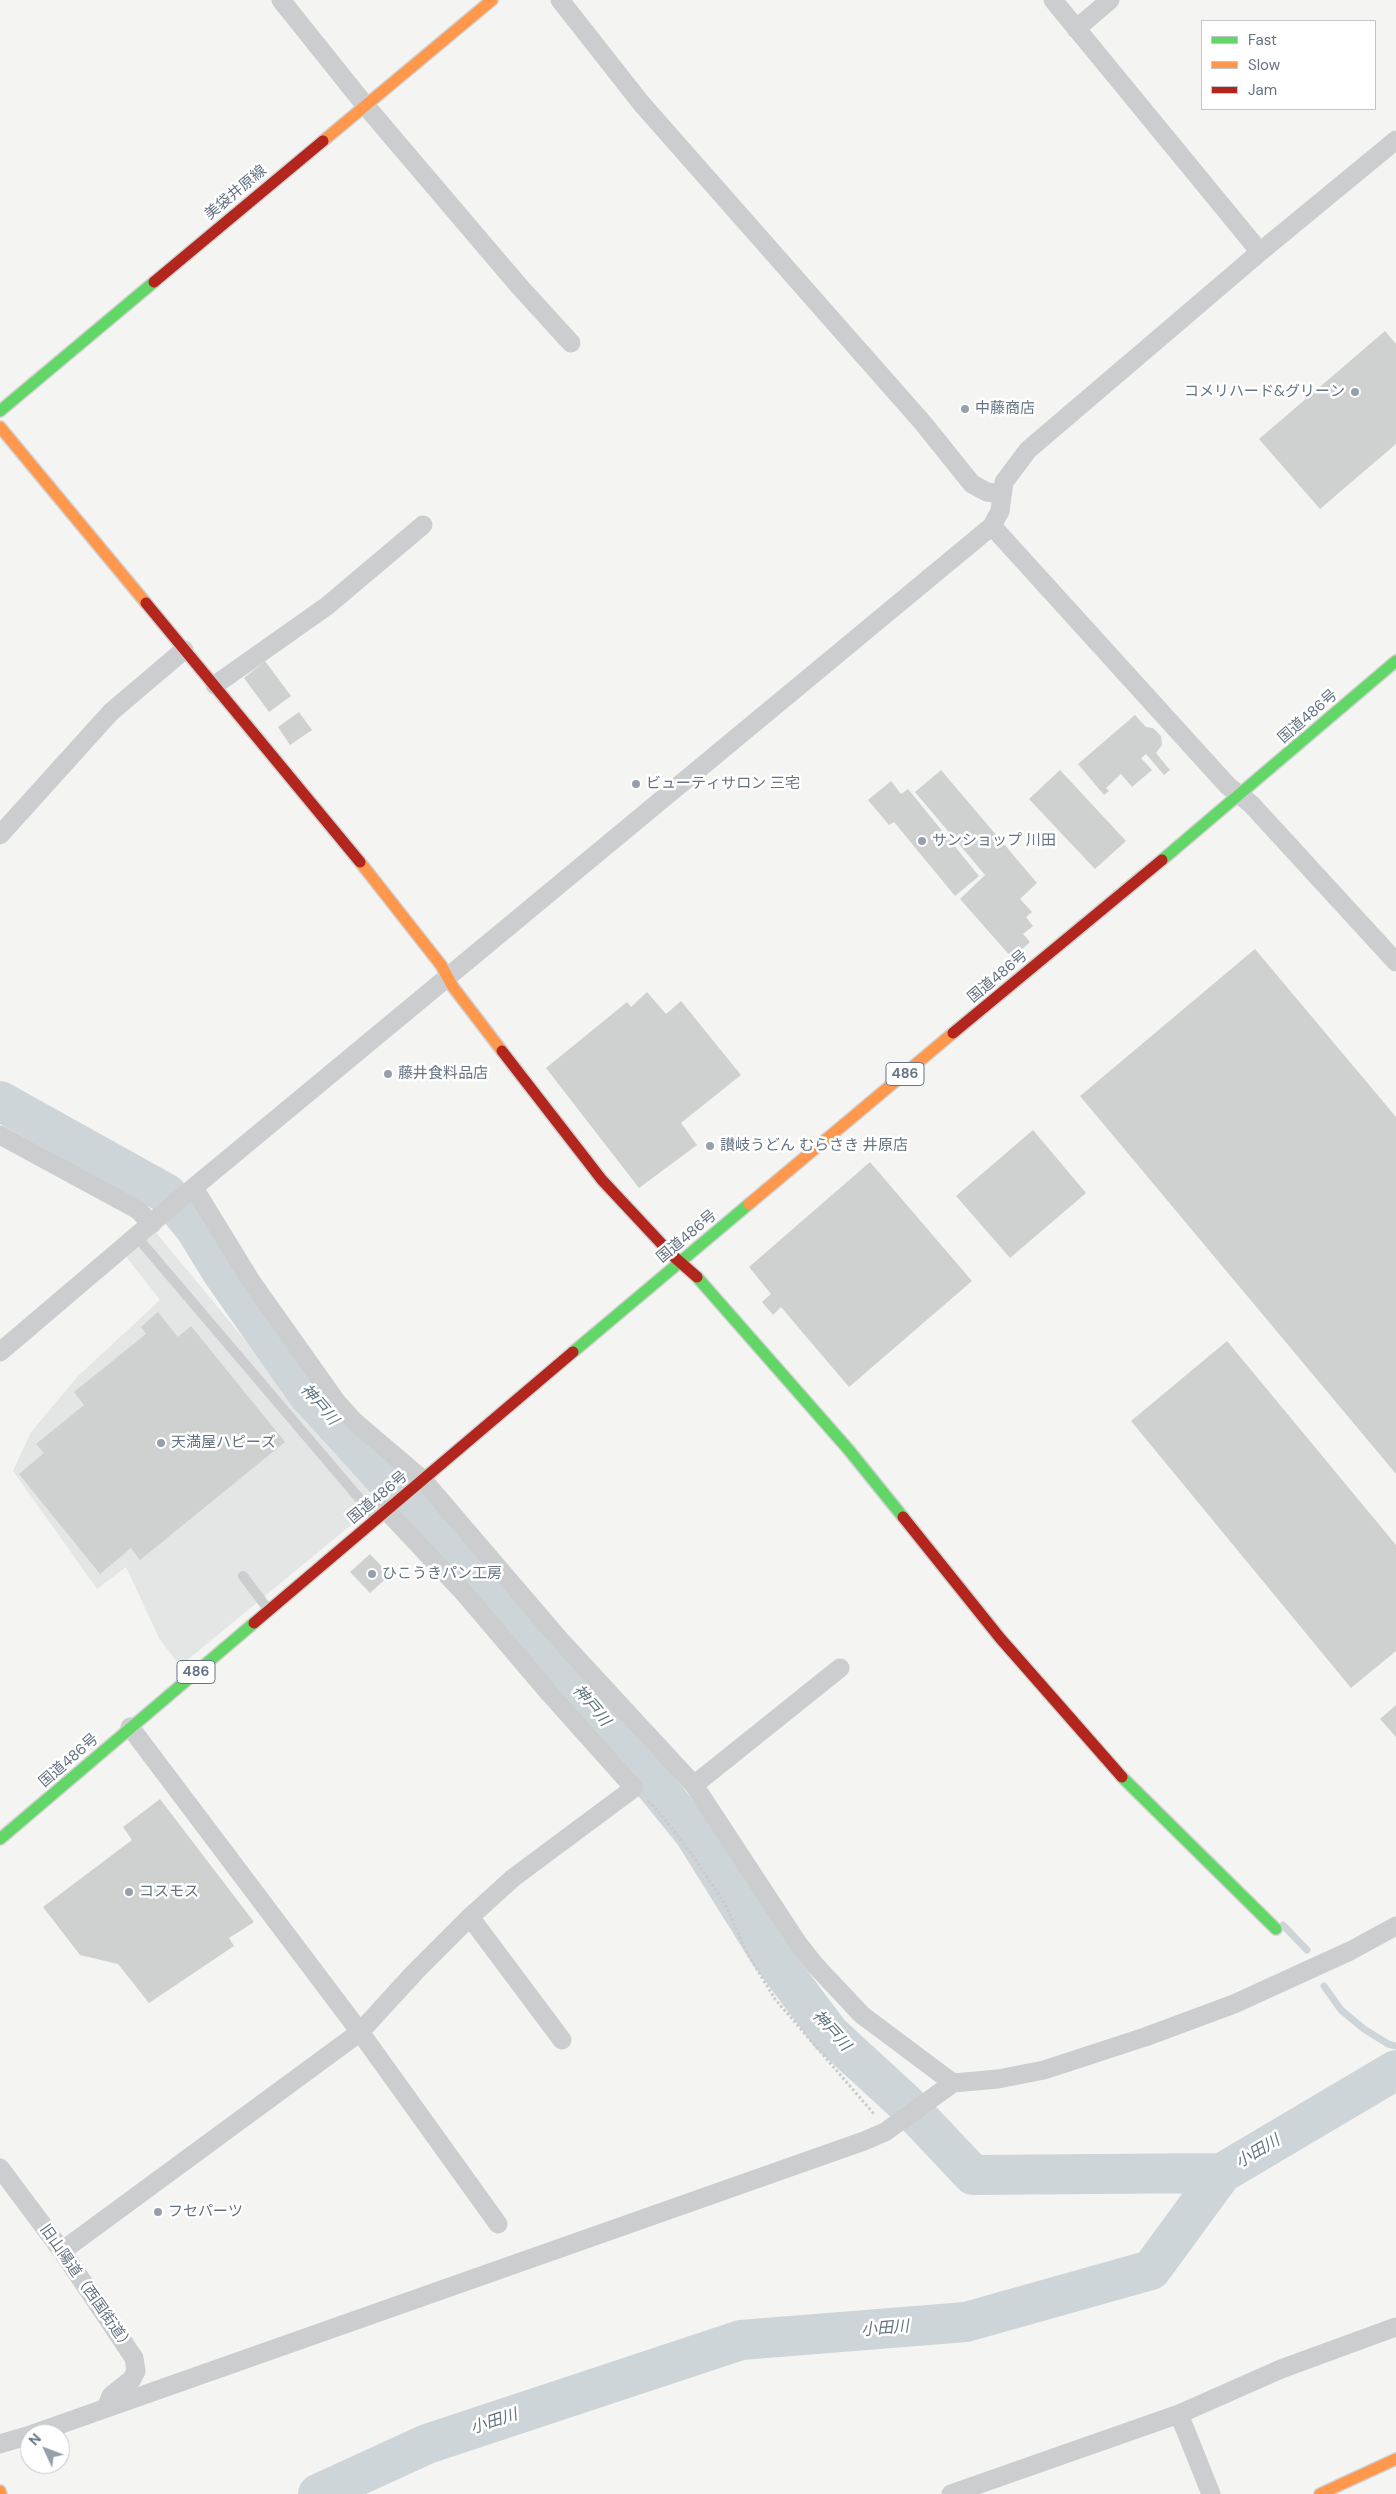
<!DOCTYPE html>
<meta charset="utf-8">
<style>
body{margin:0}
#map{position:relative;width:1396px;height:2494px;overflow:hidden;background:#f4f5f3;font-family:"DM Sans",sans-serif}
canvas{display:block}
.legend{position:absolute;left:1201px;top:20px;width:175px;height:90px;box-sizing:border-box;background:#fff;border:1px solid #c1c7cd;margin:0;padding:6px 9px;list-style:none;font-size:15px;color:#657383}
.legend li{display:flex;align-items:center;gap:10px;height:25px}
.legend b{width:25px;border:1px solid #c1c7cd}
.north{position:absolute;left:20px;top:2424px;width:50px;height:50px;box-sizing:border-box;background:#fff;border:1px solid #c1c7cd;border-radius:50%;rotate:313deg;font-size:14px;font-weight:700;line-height:20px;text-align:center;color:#657383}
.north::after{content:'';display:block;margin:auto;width:18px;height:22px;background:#97a0aa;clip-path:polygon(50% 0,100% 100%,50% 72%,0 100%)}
</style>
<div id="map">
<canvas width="1396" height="2494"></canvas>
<ul class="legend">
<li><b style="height:6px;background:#63d668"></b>Fast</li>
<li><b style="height:6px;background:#ff974d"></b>Slow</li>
<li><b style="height:6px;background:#b3261e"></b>Jam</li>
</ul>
<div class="north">N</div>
</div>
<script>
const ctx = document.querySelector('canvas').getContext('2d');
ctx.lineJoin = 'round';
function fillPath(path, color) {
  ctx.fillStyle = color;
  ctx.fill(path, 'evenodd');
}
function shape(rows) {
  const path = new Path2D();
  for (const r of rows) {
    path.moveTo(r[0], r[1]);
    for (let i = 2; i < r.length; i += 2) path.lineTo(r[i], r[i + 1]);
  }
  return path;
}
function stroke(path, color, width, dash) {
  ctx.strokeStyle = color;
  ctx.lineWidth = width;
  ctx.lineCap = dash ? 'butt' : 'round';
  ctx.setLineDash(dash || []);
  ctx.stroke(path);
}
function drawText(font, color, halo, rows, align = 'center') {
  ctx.font = font + ' "DM Sans","Noto Sans JP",sans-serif';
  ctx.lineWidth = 5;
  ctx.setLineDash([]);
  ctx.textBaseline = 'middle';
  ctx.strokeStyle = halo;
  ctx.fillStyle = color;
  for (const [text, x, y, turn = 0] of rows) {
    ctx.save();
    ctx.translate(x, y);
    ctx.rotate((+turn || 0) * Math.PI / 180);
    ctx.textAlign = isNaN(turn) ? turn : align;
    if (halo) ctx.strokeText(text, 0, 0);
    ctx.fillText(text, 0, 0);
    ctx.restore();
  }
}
const built = shape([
 [154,1230,379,1502,180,1666,159,1638,126,1567,97,1589,13,1471,31,1432,77,1377,160,1300,124,1254]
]);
const stream = shape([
 [1283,1925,1307,1950],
 [1324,1986,1341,2010,1364,2029,1388,2044,1396,2046]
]);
const river = shape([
 [0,1101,167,1194,195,1228,222,1272,307,1393,583,1696,694,1833,769,1953,830,2034,904,2102,973,2175,1222,2173],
 [318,2494,427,2444,741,2340,966,2322,1151,2270,1222,2173,1396,2070]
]);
const building = shape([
 [1385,331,1396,344,1396,444,1320,509,1259,439],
 [265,661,291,696,269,712,244,678],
 [299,712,312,730,290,745,278,727],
 [1135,715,1146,727,1153,728,1161,736,1162,745,1156,753,1170,770,1164,775,1146,754,1141,758,1152,770,1132,787,1121,774,1106,788,1109,791,1104,795,1078,764],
 [941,770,1037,883,1020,899,1032,912,1026,917,1033,926,1023,934,1030,942,1012,958,960,899,985,875,915,792],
 [1060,770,1126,841,1095,869,1029,799],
 [891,781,901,794,908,789,979,876,955,896,894,822,889,825,868,800],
 [1255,949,1396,1117,1396,1474,1080,1096],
 [647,992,666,1014,681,1001,741,1075,681,1123,697,1145,639,1188,546,1068,627,1002,631,1007],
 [1033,1130,1086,1193,1010,1258,956,1196],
 [870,1162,972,1281,849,1387,781,1307,773,1315,762,1302,771,1294,749,1267],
 [158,1312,178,1337,191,1326,285,1442,140,1560,131,1548,100,1574,19,1474,44,1453,36,1444,84,1405,74,1392,146,1334,141,1327],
 [1227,1341,1396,1545,1396,1651,1351,1688,1131,1421],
 [370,1554,390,1575,370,1593,350,1572],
 [1396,1705,1396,1737,1380,1719],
 [160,1799,254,1922,229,1938,234,1946,149,2003,118,1964,80,1955,43,1907,132,1840,123,1827]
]);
const path = shape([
 [648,1801,660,1813,693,1856,726,1906,747,1953,775,1999,874,2114]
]);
const lane = shape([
 [137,1237,376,1518],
 [243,1576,268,1609]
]);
const street = shape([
 [281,0,365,105,519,286,571,343],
 [560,0,641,103,923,423,972,484,987,492,1001,494],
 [1053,0,1260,252],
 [1076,29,1110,0],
 [992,526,1228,786,1251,804,1396,962],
 [215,685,327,606,423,525],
 [0,835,111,712,184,650],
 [0,1135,138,1210,152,1224],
 [194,1188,251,1281,336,1401,355,1422,423,1480,560,1640,694,1785,797,1942,815,1965,862,2015,953,2083],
 [0,1352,187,1193,992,526,1000,511,1004,482,1028,450,1260,252,1396,140],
 [130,1727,360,2032,498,2224],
 [694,1785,840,1668],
 [470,1917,562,2040],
 [0,2168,62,2251,134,2358,136,2371,132,2379,111,2396,106,2408],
 [62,2251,360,2032,415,1972,470,1917,513,1878,634,1788,550,1694,465,1594,386,1510],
 [1177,2415,1281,2369,1396,2327],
 [33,2434,864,2141,885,2132,953,2083,998,2079,1044,2070,1145,2037,1234,2004,1350,1951,1396,1926],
 [0,2444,30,2435],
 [951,2494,1179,2414,1211,2494]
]);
const fast = shape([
 [0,411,154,282],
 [1162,860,1396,661],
 [697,1277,848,1449,903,1517],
 [573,1352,749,1204],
 [1122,1777,1276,1929],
 [0,1839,254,1623]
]);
const slow = shape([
 [323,141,492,0],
 [0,427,146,603],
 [360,862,441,965,453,987,502,1051],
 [749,1204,953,1033],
 [0,2491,1,2494],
 [1320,2494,1396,2459]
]);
const jam = shape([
 [154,282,323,141],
 [146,603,360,862],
 [953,1033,1162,860],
 [502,1051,602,1180,672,1255,697,1277],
 [903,1517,1000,1638,1122,1777],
 [254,1623,573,1352]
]);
const markers = [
 [1355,392,5,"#97a0aa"],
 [965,409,5,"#97a0aa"],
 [636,784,5,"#97a0aa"],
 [922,841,5,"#97a0aa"],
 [388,1074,5,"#97a0aa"],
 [710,1146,5,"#97a0aa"],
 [161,1443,5,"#97a0aa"],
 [372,1574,5,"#97a0aa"],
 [129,1892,5,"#97a0aa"],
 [158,2212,5,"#97a0aa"]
];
const shields = [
 [905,1074,38],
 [196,1672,38]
];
const shieldNames = [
 ["486",905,1074],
 ["486",196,1672]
];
const streetNames = [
 ["美袋井原線",236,193,-40],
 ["国道486号",1308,717,-41],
 ["国道486号",998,977,-40],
 ["国道486号",687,1237,-40],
 ["国道486号",378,1498,-40],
 ["国道486号",69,1761,-41],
 ["旧山陽道（西国街道）",86,2288,55]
];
const poiNames = [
 ["コメリハード&グリーン",1345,392,"right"],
 ["中藤商店",975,409],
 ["ビューティサロン 三宅",646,784],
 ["サンショップ 川田",932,841],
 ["藤井食料品店",398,1074],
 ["讃岐うどん むらさき 井原店",720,1146],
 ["天満屋ハピーズ",171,1443],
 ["ひこうきパン工房",382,1574],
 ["コスモス",139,1892],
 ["フセパーツ",168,2212]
];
const waterNames = [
 ["神戸川",319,1405,49],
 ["神戸川",591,1706,50],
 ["神戸川",831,2031,48],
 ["小田川",1258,2152,-31],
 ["小田川",885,2329,-5],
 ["小田川",494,2422,-18]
];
fillPath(built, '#e4e6e5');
stroke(stream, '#ced5d8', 7);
stroke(river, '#ced5d8', 40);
fillPath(building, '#cfd0d0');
stroke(fast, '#d0d1d1', 14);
stroke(slow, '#d0d1d1', 14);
stroke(jam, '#d0d1d1', 14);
stroke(path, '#cacacb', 3, [2.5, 2.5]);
stroke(lane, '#cccdce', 10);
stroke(street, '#cccdce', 19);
stroke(fast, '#63d668', 11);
stroke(slow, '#ff974d', 11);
stroke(jam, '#b3261e', 11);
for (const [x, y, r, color] of markers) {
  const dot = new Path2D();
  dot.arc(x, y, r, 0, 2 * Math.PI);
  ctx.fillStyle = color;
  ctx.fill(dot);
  stroke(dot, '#fff', 2);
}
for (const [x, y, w] of shields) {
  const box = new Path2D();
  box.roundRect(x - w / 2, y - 11.5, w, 23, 4);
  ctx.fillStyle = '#fff';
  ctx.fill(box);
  stroke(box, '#657383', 1);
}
drawText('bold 14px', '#657383', null, shieldNames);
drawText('15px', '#657383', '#fff', streetNames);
drawText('15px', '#657383', '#fff', poiNames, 'left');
drawText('italic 16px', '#60747f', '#fff', waterNames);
</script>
